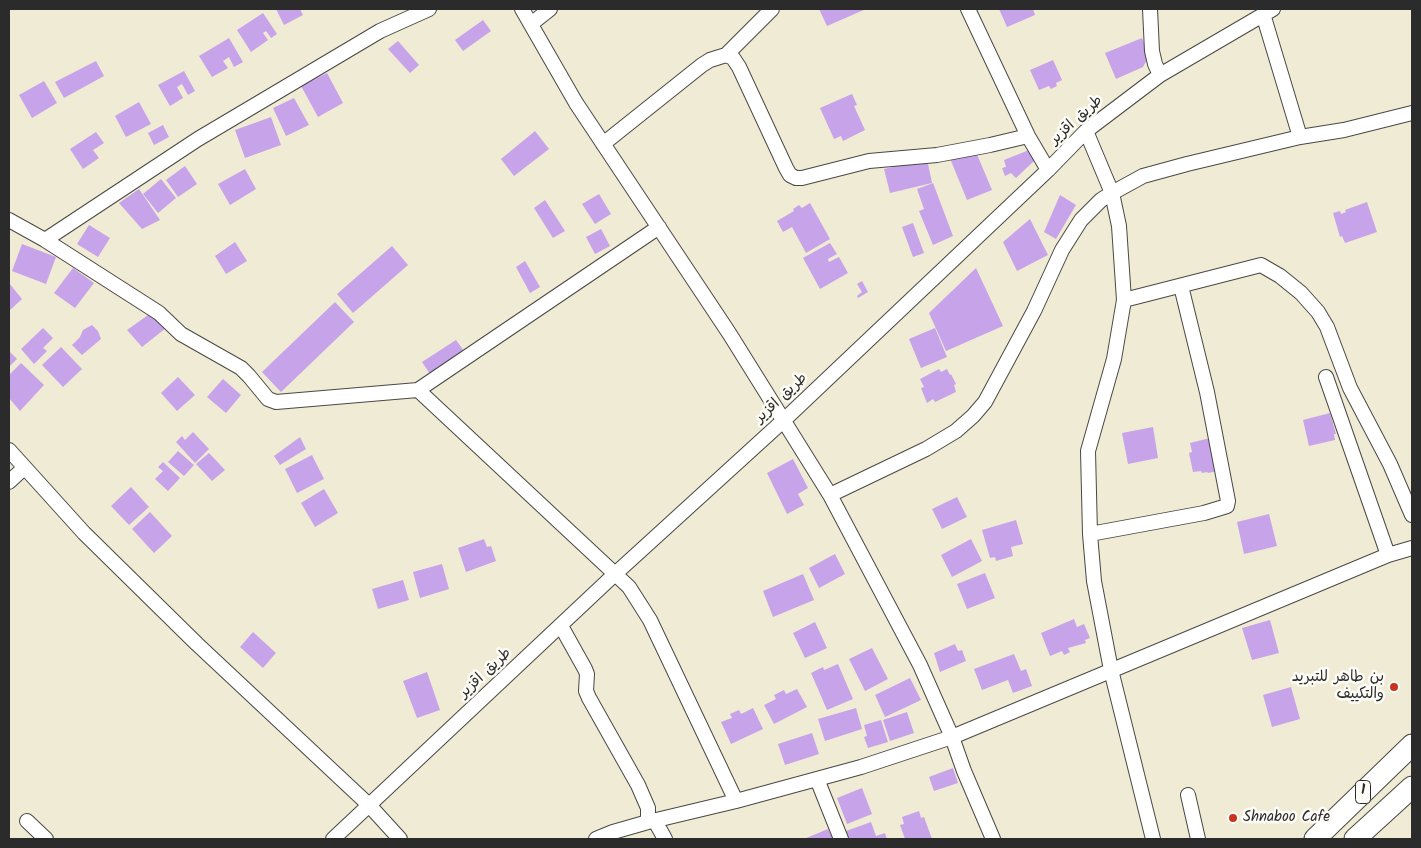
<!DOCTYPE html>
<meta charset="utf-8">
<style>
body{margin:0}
#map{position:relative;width:1421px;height:848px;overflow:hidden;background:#f0ebd4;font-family:Kalam,sans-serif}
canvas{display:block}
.frame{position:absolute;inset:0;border:10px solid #2b2b2b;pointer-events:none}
</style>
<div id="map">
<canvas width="1421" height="848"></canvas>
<div class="frame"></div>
</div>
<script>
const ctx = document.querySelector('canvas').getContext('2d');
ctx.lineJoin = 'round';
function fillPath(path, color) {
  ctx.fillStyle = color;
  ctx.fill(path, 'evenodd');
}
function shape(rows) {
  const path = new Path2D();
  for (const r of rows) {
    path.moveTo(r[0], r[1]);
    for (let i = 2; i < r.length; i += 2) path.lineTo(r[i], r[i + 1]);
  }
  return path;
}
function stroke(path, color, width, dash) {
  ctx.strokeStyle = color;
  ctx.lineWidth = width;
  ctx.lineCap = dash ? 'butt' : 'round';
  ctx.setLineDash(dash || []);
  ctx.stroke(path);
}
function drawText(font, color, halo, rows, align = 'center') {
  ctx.font = font + ' Kalam,"Playpen Sans Arabic",sans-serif';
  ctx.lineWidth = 5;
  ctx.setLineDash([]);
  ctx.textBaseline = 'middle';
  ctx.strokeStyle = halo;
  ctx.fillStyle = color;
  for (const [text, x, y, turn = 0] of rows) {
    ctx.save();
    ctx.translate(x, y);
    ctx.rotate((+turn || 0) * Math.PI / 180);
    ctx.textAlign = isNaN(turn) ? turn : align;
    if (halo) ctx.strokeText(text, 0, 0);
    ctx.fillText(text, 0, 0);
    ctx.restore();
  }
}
const building = shape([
 [276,9,300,9,303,15,284,25],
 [819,9,866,9,827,26],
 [999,9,1033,9,1035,15,1007,27],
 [263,13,277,34,271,38,266,31,263,33,268,40,251,52,237,30],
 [483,20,491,31,463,51,455,40],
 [229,38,243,62,234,67,229,57,223,61,228,68,212,77,199,56],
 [1142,38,1149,56,1143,67,1116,79,1105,53],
 [398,41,419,65,410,73,388,49],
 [1053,60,1062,80,1056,83,1057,86,1051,89,1049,86,1039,90,1030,70],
 [96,61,104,76,64,98,55,82],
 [184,71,195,91,188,95,182,84,177,87,183,98,170,106,158,85],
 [327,73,343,103,318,117,301,86],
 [44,81,57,103,32,118,19,95],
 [852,94,857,105,854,106,865,130,843,141,841,136,834,139,820,108],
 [294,98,309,125,286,136,273,108],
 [139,102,151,124,126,137,115,116],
 [271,117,281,145,245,158,235,130],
 [163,125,169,137,154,145,148,133],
 [535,131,549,149,514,176,501,159],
 [96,132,104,143,93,150,99,158,83,169,70,149],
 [1029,150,1034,161,1016,178,1011,173,1005,176,1002,168,1006,167,1004,160],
 [976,152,992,190,967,200,949,156],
 [927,159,932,183,890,193,884,169],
 [185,166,197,184,178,197,166,180],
 [245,169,256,189,230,205,218,184],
 [161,179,176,198,158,213,143,194],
 [933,183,953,236,933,245,919,211,924,209,917,189],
 [139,189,160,220,142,229,119,203],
 [599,194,611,214,595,224,582,204],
 [1060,195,1076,205,1056,239,1044,232],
 [545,200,565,231,553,238,534,208],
 [1367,202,1377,232,1345,243,1342,236,1340,237,1333,213,1340,211,1341,214,1346,212,1345,210],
 [810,203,830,239,806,253,792,227,783,232,777,221,794,211,793,209,799,205,802,208],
 [1030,219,1048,255,1017,271,1003,242],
 [913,223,924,253,913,257,902,227],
 [89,225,110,238,98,257,77,244],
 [601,229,610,246,595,254,586,237],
 [235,242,247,261,226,274,215,256],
 [830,243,837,254,828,259,829,262,839,257,848,273,820,289,803,258],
 [22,244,56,257,46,284,12,271],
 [392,246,408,265,353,313,337,294],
 [525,261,540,287,530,293,516,267],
 [73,268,94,283,75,308,54,293],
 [976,268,1003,326,946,351,929,313],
 [862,281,868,292,858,298,857,296,862,292,857,284],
 [9,283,22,299,9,311],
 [335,302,354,322,281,392,262,372],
 [151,313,166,328,142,347,127,330],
 [92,325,98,331,101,339,82,355,72,345,80,337,83,330],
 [43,328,53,338,43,348,47,351,34,364,21,349],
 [935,328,947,357,921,368,909,339],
 [456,340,464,351,430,374,422,362],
 [61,347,82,369,63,387,42,365],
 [9,351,17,359,9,367],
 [21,363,44,385,20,411,9,398,9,375],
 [939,369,941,372,947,369,950,375,951,374,956,384,954,385,956,392,935,402,933,399,927,403,921,388,924,387,920,379],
 [178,377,195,395,177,411,161,393],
 [223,379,241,395,226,413,207,397],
 [1330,413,1336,434,1334,434,1335,440,1309,446,1303,420],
 [1153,427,1158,458,1128,464,1122,433],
 [193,432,209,449,195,463,176,442,182,436,185,440],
 [300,437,306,449,280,465,274,456],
 [1210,438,1218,471,1208,473,1207,472,1202,473,1201,471,1193,472,1189,453,1192,452,1190,443],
 [178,451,194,465,184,476,168,462],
 [209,453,225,470,212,481,196,464],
 [312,455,324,479,297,493,285,469],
 [793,459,808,488,798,494,804,505,787,514,767,473],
 [163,462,180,478,168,491,155,479,163,471,158,467],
 [131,487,149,507,129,525,111,506],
 [324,489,338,513,315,527,301,503],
 [957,497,967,517,942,529,932,509],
 [150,512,172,536,154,553,132,529],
 [1269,514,1277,546,1244,554,1237,522],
 [1016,520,1023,544,1011,547,1013,556,996,561,995,557,990,558,982,530],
 [484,539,487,547,491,546,496,561,466,572,458,548],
 [971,539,982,561,952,577,941,555],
 [835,554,845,574,819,588,809,568],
 [442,564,449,589,420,598,413,572],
 [985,573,995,598,967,609,957,584],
 [803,574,814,600,773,617,763,591],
 [403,580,409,600,378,609,372,589],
 [1074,619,1077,627,1084,624,1090,638,1085,640,1086,643,1068,648,1070,652,1064,655,1062,651,1050,656,1041,633],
 [1270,620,1279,653,1252,660,1242,628],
 [815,622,827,648,805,658,793,633],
 [253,632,276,653,263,668,240,647],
 [955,644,958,651,962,650,966,661,940,672,934,653],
 [872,648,888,679,865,691,849,659],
 [1014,654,1021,671,1026,669,1032,686,1013,693,1008,680,982,690,974,669],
 [838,664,853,699,827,710,811,673,823,667,824,670],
 [427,672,440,710,417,718,403,681],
 [910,678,921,700,885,717,875,695],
 [1291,687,1300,719,1272,727,1263,695],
 [797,689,807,707,774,724,764,705,776,699,774,695,784,690,786,694],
 [753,708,763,729,731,744,721,722,732,718,730,714,739,710,741,714],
 [856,708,862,729,825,741,818,719],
 [907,712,914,733,890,741,883,720],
 [881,720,888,742,868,748,864,737,867,736,864,725],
 [812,733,819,754,785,765,778,744],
 [953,768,958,783,934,791,929,777],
 [862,788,872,814,847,824,837,798],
 [919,811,921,818,924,817,932,839,905,839,900,825,904,824,902,817],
 [871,822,876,836,885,833,887,839,849,839,846,831],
 [828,829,833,839,804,839]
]);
const minor = shape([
 [522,9,576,103,729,333,830,495,920,665,952,737,964,771,993,839],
 [968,9,1028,136,1048,170],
 [1150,9,1152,51,1155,64,1160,75],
 [1263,14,1300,137],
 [531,24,550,9],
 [726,55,772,9],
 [1086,131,1112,193,1119,226,1124,300,1114,359,1088,451,1090,534,1094,581,1111,670,1153,839],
 [603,144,702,65,710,60,726,55,733,58,739,67,786,168,790,175,796,178,802,178,869,161,937,155,990,145,1028,136],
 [9,220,45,240,159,313,181,334,241,368,249,376,268,399,276,402,418,390,659,227],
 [45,240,198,139,380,31,429,9],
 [1124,300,1261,265,1280,276,1301,293,1318,312,1327,327,1350,388,1390,464,1412,515],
 [1326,377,1388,555],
 [418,390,629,587,650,620,736,801],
 [9,450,84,533,197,644,369,805,400,839],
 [9,482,24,468],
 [830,495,926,449,956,431,973,416,985,402,1034,311,1062,250,1081,220,1101,200,1112,193,1143,176,1187,164,1300,137,1344,130,1412,113],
 [1090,534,1204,513,1227,506,1228,501,1207,392,1181,286],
 [561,626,585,669,587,674,586,691,589,698,638,785,648,808,648,822],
 [817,779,841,839],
 [1188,795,1198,839],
 [27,821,46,839],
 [655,821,665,839],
 [333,839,615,574,784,420,1048,170,1086,131,1160,75,1273,9],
 [596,839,613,832,648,822,736,801,861,767,952,737,1388,555,1412,548]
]);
const highway = shape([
 [1315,839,1412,745],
 [1355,839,1412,787]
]);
const markers = [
 [1394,687,5,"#c8321e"],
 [1233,818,5,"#c8321e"]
];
const shields = [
 [1363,792,15]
];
const shieldNames = [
 ["1",1363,792]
];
const streetNames = [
 ["طريق اقزير",1077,121,-42],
 ["طريق اقزير",782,399,-43],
 ["طريق اقزير",486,674,-43]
];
const poiNames = [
 ["بن طاهر للتبريد",1384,678],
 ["والتكييف",1384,695],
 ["Shnaboo Cafe",1243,818,"left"]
];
fillPath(building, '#c7a3ea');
stroke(minor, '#494844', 16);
stroke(highway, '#494844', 23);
stroke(minor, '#fff', 14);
stroke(highway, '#fff', 21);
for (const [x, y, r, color] of markers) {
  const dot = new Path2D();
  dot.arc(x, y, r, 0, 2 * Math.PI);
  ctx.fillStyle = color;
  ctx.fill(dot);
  stroke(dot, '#fdfcf7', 2);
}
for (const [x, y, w] of shields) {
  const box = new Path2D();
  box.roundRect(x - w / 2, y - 11.5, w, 23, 4);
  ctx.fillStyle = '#fdfcf7';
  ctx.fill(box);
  stroke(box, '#2b2b2b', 1);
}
drawText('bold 14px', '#2b2b2b', null, shieldNames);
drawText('15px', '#2b2b2b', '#fdfcf7', streetNames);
drawText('15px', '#2b2b2b', '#fdfcf7', poiNames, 'right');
</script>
